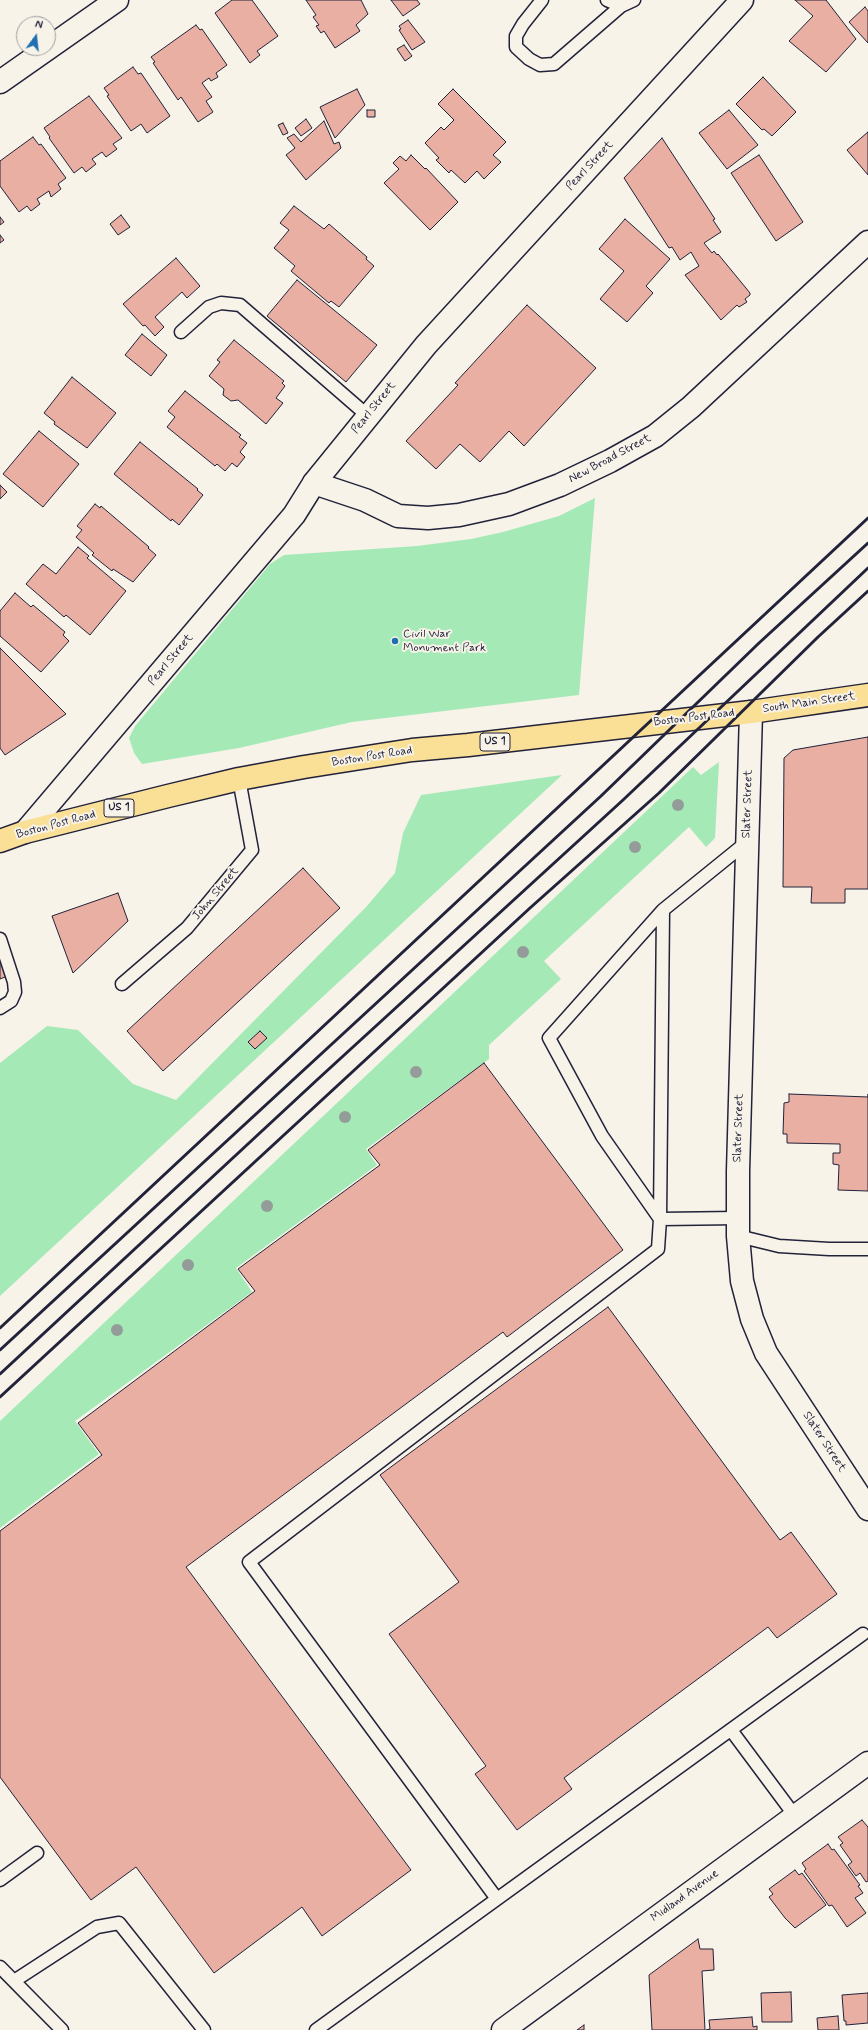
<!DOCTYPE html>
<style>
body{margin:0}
#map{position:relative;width:868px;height:2030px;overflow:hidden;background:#f7f3e8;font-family:Mynerve,sans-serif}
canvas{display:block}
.north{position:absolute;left:16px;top:16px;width:40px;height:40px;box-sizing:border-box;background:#f7f3e8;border:1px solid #a29fa3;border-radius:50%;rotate:15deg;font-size:11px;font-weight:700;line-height:16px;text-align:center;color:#22223b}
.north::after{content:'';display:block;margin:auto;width:14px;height:18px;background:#1f6fb2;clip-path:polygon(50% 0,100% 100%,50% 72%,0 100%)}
</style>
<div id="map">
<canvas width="868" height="2030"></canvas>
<div class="north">N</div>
</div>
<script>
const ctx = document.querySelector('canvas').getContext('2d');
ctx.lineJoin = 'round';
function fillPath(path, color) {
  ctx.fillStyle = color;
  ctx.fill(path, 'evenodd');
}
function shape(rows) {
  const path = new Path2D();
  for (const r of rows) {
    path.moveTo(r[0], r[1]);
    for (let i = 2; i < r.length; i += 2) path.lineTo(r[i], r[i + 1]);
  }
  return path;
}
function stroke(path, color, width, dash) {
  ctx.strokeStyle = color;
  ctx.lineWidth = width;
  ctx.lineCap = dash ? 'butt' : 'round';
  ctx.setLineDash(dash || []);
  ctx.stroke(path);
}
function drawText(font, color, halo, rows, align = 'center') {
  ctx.font = font + ' Mynerve,sans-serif';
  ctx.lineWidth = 4;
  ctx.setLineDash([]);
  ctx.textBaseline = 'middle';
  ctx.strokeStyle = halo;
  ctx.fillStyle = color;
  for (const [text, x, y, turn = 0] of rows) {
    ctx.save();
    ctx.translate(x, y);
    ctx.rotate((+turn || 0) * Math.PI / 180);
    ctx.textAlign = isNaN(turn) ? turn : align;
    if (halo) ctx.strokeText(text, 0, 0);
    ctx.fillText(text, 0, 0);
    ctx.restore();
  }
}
const green = shape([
 [595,498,579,695,352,722,239,748,142,764,134,753,129,738,135,726,270,564,284,555,417,546,471,539,503,532,559,516],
 [719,762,715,838,706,847,689,827,544,961,561,979,489,1045,489,1059,366,1149,377,1165,236,1268,252,1292,75,1421,99,1454,0,1528,0,1421,693,767,701,775],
 [562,775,0,1296,0,1063,47,1026,78,1030,133,1084,176,1100,367,906,395,873,403,833,421,795]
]);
const building = shape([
 [232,0,252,0,278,36,257,51,260,55,250,63,215,13,232,0],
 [306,0,361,0,368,14,356,25,360,31,335,48,324,31,321,33,316,26,319,25,313,17,316,15,306,0],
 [391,0,417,0,420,4,403,16,391,0],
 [795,0,826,0,856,39,826,72,789,41,813,16,795,0],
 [865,7,868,11,868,43,849,22,865,7],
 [408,20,425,42,412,50,399,30,401,29,399,26,408,20],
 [196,25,200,30,202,29,227,65,216,73,218,77,211,81,209,78,202,83,212,97,206,101,213,112,198,122,181,97,178,100,153,63,155,62,151,57,196,25],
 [404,45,412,56,405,61,397,49,404,45],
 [133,67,138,74,141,73,170,116,147,133,141,124,131,131,107,96,109,95,104,88,133,67],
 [763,77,796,112,772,136,764,129,762,130,736,104,763,77],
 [357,89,365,105,335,138,320,107,357,89],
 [453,89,506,142,493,155,501,162,484,179,477,171,465,183,451,170,449,173,436,160,439,158,425,143,441,127,444,130,454,120,438,104,453,89],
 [89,96,122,138,113,144,117,149,106,157,102,152,92,159,96,164,86,172,82,167,74,173,49,138,50,137,44,128,89,96],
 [367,110,375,110,375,117,367,117,367,110],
 [729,110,758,145,727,169,699,133,729,110],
 [306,119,312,128,301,136,295,128,306,119],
 [324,121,334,144,339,142,341,148,306,180,286,155,295,148,287,138,294,134,301,142,324,121],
 [283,123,288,133,283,135,278,125,283,123],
 [868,132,868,175,847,150,868,132],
 [33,137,39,145,41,144,66,178,58,184,61,189,51,197,49,191,37,199,40,204,31,211,27,206,19,212,0,186,0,161,33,137],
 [662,138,715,219,713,220,721,232,704,243,712,253,714,251,717,255,718,254,750,293,750,295,745,299,747,302,739,307,737,305,721,320,685,275,699,266,691,252,680,260,672,247,669,248,624,178,662,138],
 [411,155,425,169,426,168,458,202,430,230,384,183,399,169,393,163,400,156,406,161,411,155],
 [759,155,803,222,776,241,731,173,759,155],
 [294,206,324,229,329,224,367,257,366,259,374,266,339,307,331,301,329,303,291,271,295,266,274,248,289,230,280,223,294,206],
 [121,215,130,227,118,235,110,224,121,215],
 [0,217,4,222,0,225,0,217],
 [625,219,670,259,646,286,653,293,627,322,600,299,624,271,599,249,625,219],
 [0,235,4,240,0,243,0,235],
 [176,258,200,286,187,298,182,292,155,317,164,327,155,336,145,325,143,326,123,304,176,258],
 [297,280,377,345,346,382,267,316,297,280],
 [527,305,596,368,524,446,509,431,480,462,460,444,436,469,406,441,458,385,455,383,527,305],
 [142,334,167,355,151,376,125,355,142,334],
 [234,340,284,381,282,383,285,386,276,398,283,403,266,424,238,400,231,401,223,395,224,389,209,376,220,362,217,360,234,340],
 [72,377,116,413,87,448,54,424,55,422,44,413,72,377],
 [185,391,241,435,239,437,247,443,240,452,245,457,237,467,232,463,225,471,217,464,215,466,167,427,175,417,168,411,185,391],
 [39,431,79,464,43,507,3,474,39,431],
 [140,442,198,489,197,490,203,495,179,525,172,519,171,521,114,474,140,442],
 [0,485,7,492,0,499,0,485],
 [95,504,100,508,101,506,149,547,148,548,156,555,133,582,113,569,112,571,92,555,94,553,76,537,82,530,77,526,95,504],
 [78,547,89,556,87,558,126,591,90,635,66,615,64,617,26,584,43,564,56,574,78,547],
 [15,593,31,607,33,605,65,632,63,635,69,641,41,672,0,636,0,611,15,593],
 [0,648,66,714,5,755,0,748,0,648],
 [868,737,868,889,845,889,845,903,811,903,812,887,783,887,784,758,793,750,868,737],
 [303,868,340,908,163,1071,127,1031,303,868],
 [118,893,128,921,73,973,52,916,118,893],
 [0,950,10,975,0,979,0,950],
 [260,1031,267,1038,255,1049,248,1042,260,1031],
 [484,1063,623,1250,507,1337,503,1332,186,1567,411,1870,322,1936,302,1907,214,1973,136,1867,91,1900,0,1777,0,1531,102,1455,78,1423,255,1291,238,1269,380,1165,368,1150,484,1063],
 [789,1094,868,1097,868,1094,868,1191,838,1190,839,1165,833,1164,833,1153,840,1153,840,1144,787,1143,787,1134,783,1134,784,1103,789,1102,789,1094],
 [608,1307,780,1540,791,1532,837,1594,777,1638,768,1627,564,1778,572,1789,517,1830,475,1774,486,1766,389,1634,459,1582,380,1475,608,1307],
 [862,1820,868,1827,868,1881,866,1882,860,1873,856,1876,848,1865,852,1862,840,1845,843,1843,838,1837,862,1820],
 [828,1844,832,1850,834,1849,860,1885,858,1886,863,1893,855,1898,866,1913,847,1927,832,1905,829,1906,804,1871,806,1869,802,1863,828,1844],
 [795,1870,799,1875,802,1873,826,1905,795,1928,785,1918,769,1897,773,1894,769,1889,795,1870],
 [698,1939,700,1949,713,1949,714,1970,702,1971,705,2030,652,2030,649,1975,698,1939],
 [791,1992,792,2022,762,2022,761,1993,791,1992],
 [868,1993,868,2023,846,2025,846,2021,844,2021,842,1995,868,1993],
 [838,2016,839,2030,818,2030,817,2018,838,2016],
 [752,2017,753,2027,757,2026,757,2030,706,2030,710,2029,709,2020,752,2017],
 [584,2025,584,2030,577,2030,584,2025]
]);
const service = shape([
 [542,0,523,24,516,36,516,47,529,59,540,65,554,64,621,6,634,0],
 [607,0,621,6],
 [181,332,209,307,221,303,240,305,368,416],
 [0,939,14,982,15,992,11,1001,0,1008],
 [122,984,187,928,252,850,239,779],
 [738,1218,660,1219,602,1136,549,1038,663,910,747,842],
 [738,1236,779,1246,829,1249,868,1249],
 [731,1730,795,1816],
 [0,1880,37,1853],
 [497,1899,249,1562,658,1249,660,1219,663,910],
 [0,1967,62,2030],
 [14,1981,97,1927,119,1923,204,2030],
 [316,2030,863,1634]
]);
const minor = shape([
 [0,82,117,0],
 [314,483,365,500,398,516,428,518,459,515,509,504,560,485,610,461,655,436,691,407,868,242]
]);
const tertiary = shape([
 [751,712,738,1171,738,1236,742,1281,752,1319,766,1353,868,1509],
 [25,832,294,515,314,483,426,345,742,0],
 [503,2030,868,1763]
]);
const primary = shape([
 [0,841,25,832,168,796,239,779,304,767,412,750,468,745,751,712,868,695]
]);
const rail = shape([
 [0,1328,868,518],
 [0,1350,601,796,759,643,868,543],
 [0,1374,318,1079,623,800,868,568],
 [0,1397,530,908,659,793,818,637,868,591]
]);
const trees = [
 [678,805],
 [635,847],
 [523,952],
 [416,1072],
 [345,1117],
 [267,1206],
 [188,1265],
 [117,1330]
];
const markers = [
 [395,641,4,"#1f6fb2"]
];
const shields = [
 [495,742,30],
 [119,808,30]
];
const shieldNames = [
 ["US 1",495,742],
 ["US 1",119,808]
];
const streetNames = [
 ["Pearl Street",590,166,-47],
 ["Pearl Street",374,408,-51],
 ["New Broad Street",610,459,-28],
 ["Pearl Street",171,660,-50],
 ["South Main Street",809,703,-8],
 ["Boston Post Road",694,718,-7],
 ["Boston Post Road",372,757,-9],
 ["Slater Street",748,804,-88],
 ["Boston Post Road",56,825,-15],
 ["John Street",216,894,-50],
 ["Slater Street",739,1128,-88],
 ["Slater Street",824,1442,57],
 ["Midland Avenue",685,1896,-36]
];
const poiNames = [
 ["Civil War",403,634],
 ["Monument Park",403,648]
];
fillPath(green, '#a5eab6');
fillPath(building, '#e9afa3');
stroke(building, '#22223b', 1);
stroke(service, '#22223b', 15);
stroke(minor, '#22223b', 25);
stroke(tertiary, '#22223b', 25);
stroke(primary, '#22223b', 25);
stroke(service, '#f7f3e8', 12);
stroke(minor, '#f7f3e8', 22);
stroke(tertiary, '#f7f3e8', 22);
stroke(primary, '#fadf96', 22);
stroke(rail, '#22223b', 3);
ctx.fillStyle = '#949c9a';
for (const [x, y] of trees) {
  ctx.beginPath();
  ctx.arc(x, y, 6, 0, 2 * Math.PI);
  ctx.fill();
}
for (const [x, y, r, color] of markers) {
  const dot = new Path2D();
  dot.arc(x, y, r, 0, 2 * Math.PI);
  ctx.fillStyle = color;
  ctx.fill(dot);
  stroke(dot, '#f7f3e8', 1.5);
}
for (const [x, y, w] of shields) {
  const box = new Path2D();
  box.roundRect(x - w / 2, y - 9, w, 18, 3);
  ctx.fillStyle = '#f7f3e8';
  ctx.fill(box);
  stroke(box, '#22223b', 1);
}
drawText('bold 11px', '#22223b', null, shieldNames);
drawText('12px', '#22223b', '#f7f3e8', streetNames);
drawText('12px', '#22223b', '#f7f3e8', poiNames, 'left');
</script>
